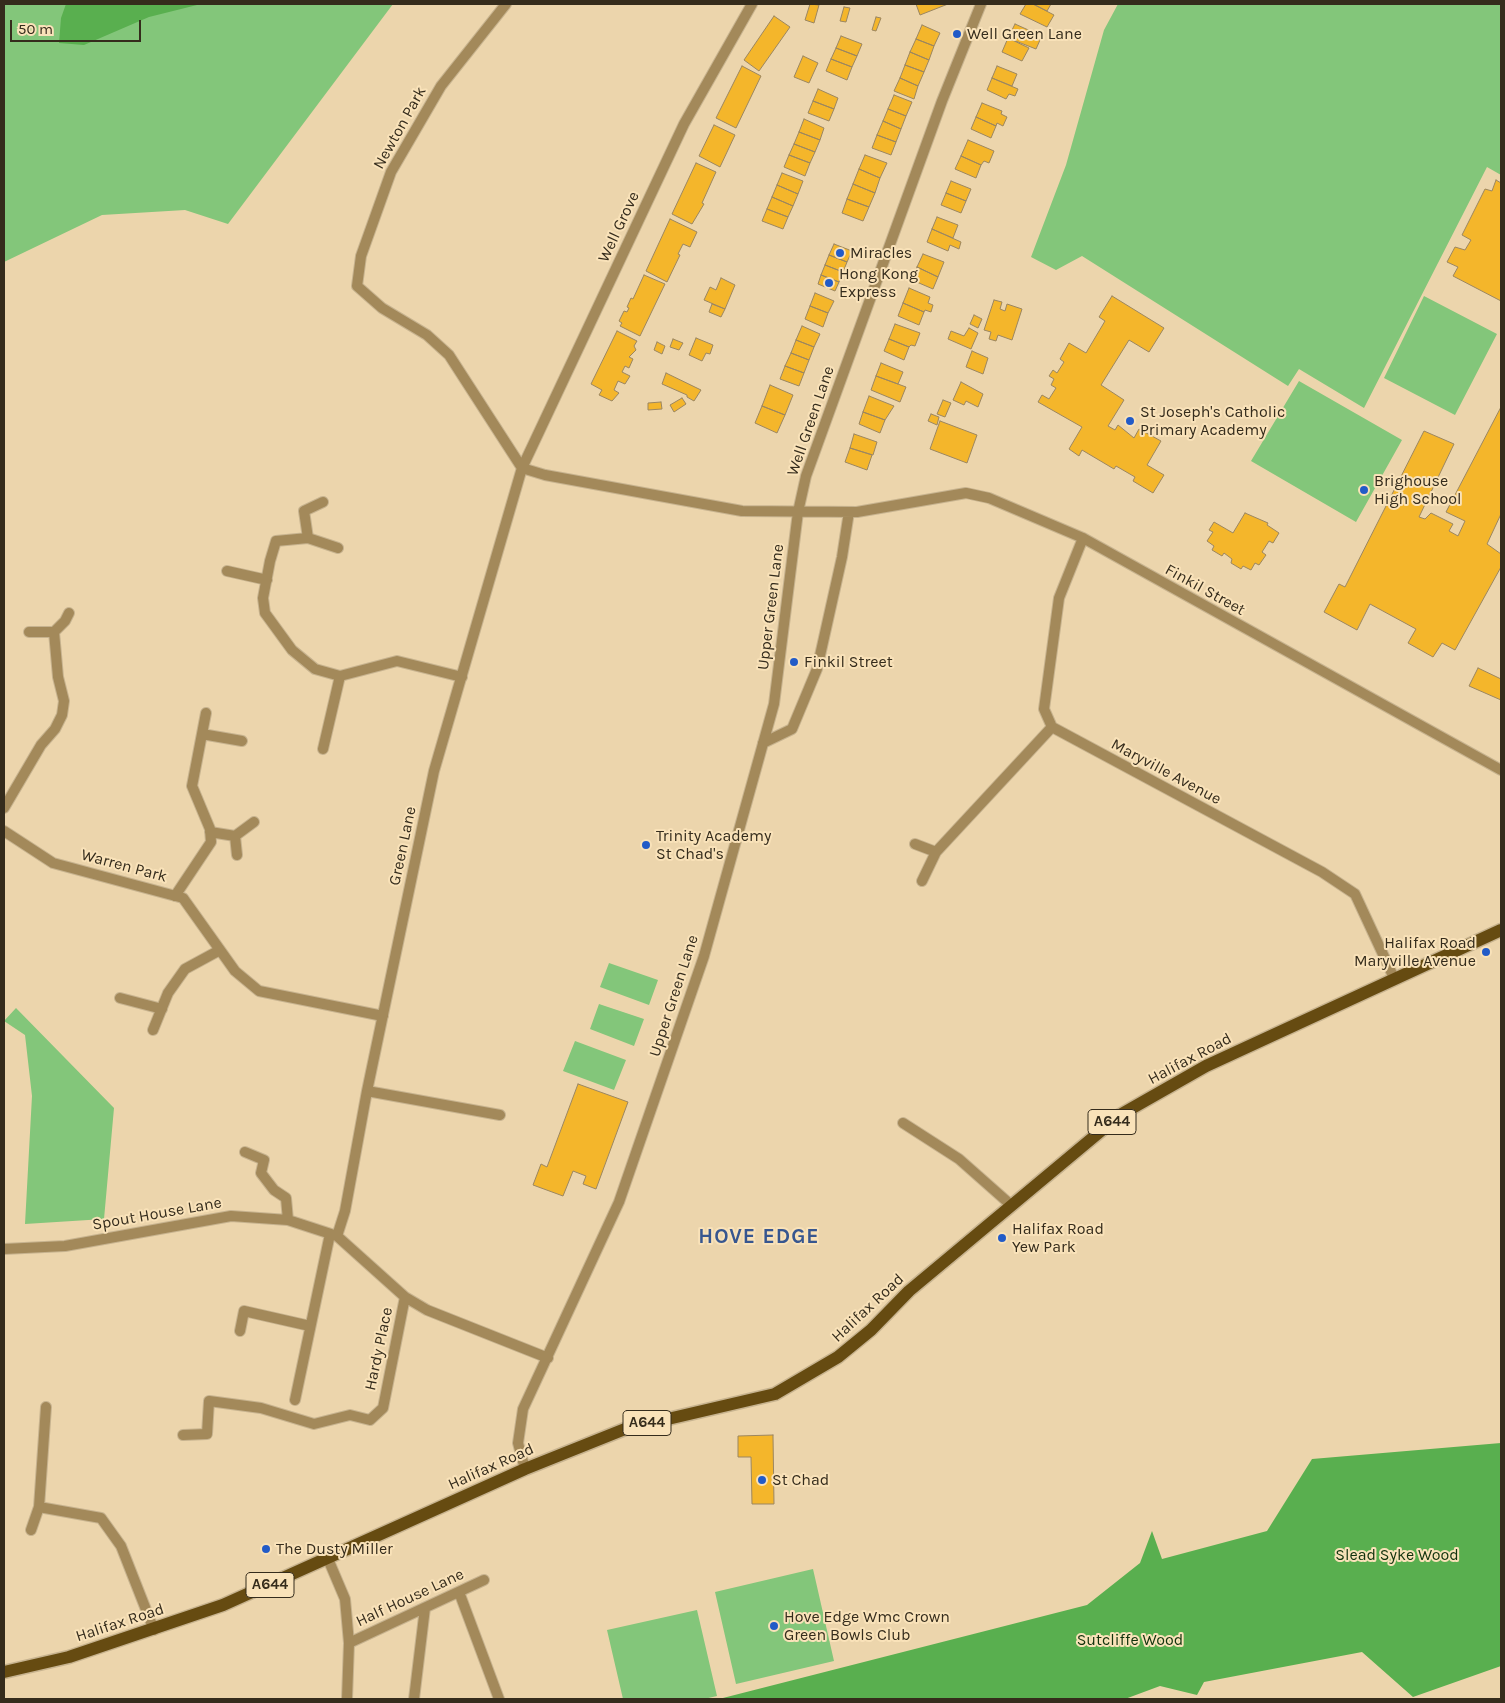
<!DOCTYPE html>
<style>
body{margin:0}
#map{position:relative;width:1505px;height:1703px;overflow:hidden;background:#ecd5ac;font-family:Karla,sans-serif}
canvas{display:block}
.frame{position:absolute;inset:0;border:5px solid #352c1c;pointer-events:none}
.scale{position:absolute;left:10px;top:20px;width:131px;height:22px;box-sizing:border-box;border:2px solid #352c1c;border-top:0;padding-left:6px;font-size:15px;line-height:18px;white-space:nowrap;color:#352c1c;-webkit-text-stroke:4px #f9e2b9;paint-order:stroke}
</style>
<div id="map">
<canvas width="1505" height="1703"></canvas>
<div class="frame"></div>
<div class="scale">50 m</div>
</div>
<script>
const ctx = document.querySelector('canvas').getContext('2d');
ctx.lineJoin = 'round';
function fillPath(path, color) {
  ctx.fillStyle = color;
  ctx.fill(path, 'evenodd');
}
function shape(rows) {
  const path = new Path2D();
  for (const r of rows) {
    path.moveTo(r[0], r[1]);
    for (let i = 2; i < r.length; i += 2) path.lineTo(r[i], r[i + 1]);
  }
  return path;
}
function stroke(path, color, width, dash) {
  ctx.strokeStyle = color;
  ctx.lineWidth = width;
  ctx.lineCap = dash ? 'butt' : 'round';
  ctx.setLineDash(dash || []);
  ctx.stroke(path);
}
function drawText(font, color, halo, rows, align = 'center') {
  ctx.font = font + ' Karla,sans-serif';
  ctx.lineWidth = 4;
  ctx.setLineDash([]);
  ctx.textBaseline = 'middle';
  ctx.strokeStyle = halo;
  ctx.fillStyle = color;
  for (const [text, x, y, turn = 0] of rows) {
    ctx.save();
    ctx.translate(x, y);
    ctx.rotate((+turn || 0) * Math.PI / 180);
    ctx.textAlign = isNaN(turn) ? turn : align;
    if (halo) ctx.strokeText(text, 0, 0);
    ctx.fillText(text, 0, 0);
    ctx.restore();
  }
}
const green = shape([
 [4,4,393,4,228,224,185,210,102,215,4,262],
 [1118,4,1501,4,1501,175,1487,167,1364,408,1299,369,1288,386,1082,256,1056,270,1031,257,1066,165,1104,30],
 [1424,296,1497,334,1455,415,1384,378],
 [1299,381,1402,440,1356,522,1251,461],
 [609,963,658,980,649,1005,600,987],
 [599,1004,644,1019,634,1046,590,1029],
 [16,1008,114,1108,104,1219,25,1224,32,1096,25,1035,4,1021],
 [575,1041,626,1060,614,1090,563,1071],
 [813,1569,834,1661,736,1684,715,1592],
 [697,1610,717,1696,704,1699,623,1699,607,1630]
]);
const forest = shape([
 [66,4,201,4,149,17,84,45,59,43,61,18],
 [1501,1443,1501,1666,1413,1697,1362,1652,1204,1682,1197,1695,1160,1686,1125,1699,719,1699,1087,1605,1140,1563,1152,1531,1162,1559,1267,1531,1312,1459]
]);
const building = shape([
 [810,4,819,5,814,23,805,20,810,4],
 [916,4,948,4,920,15,916,4],
 [1026,4,1033,4,1054,15,1047,27,1020,14,1026,4],
 [1033,4,1051,4,1047,11,1033,4],
 [844,7,850,8,846,22,840,21,844,7],
 [774,16,790,27,759,71,744,60,774,16],
 [876,17,881,18,876,31,872,30,876,17],
 [1015,24,1035,33,1033,37,1040,40,1036,49,1008,38,1015,24],
 [922,25,940,33,934,46,916,39,922,25],
 [841,36,862,44,857,56,836,48,841,36],
 [1008,38,1029,48,1022,61,1002,52,1008,38],
 [916,39,934,46,929,60,910,52,916,39],
 [836,48,857,56,852,67,831,59,836,48],
 [910,52,929,60,924,72,905,65,910,52],
 [803,56,818,63,809,83,794,77,803,56],
 [831,59,852,67,847,80,826,71,831,59],
 [905,65,924,72,918,86,900,78,905,65],
 [742,66,761,76,736,128,716,118,742,66],
 [997,66,1017,74,1012,86,992,78,997,66],
 [900,78,918,86,914,99,894,91,900,78],
 [992,78,1018,89,1015,96,1009,94,1006,99,987,90,992,78],
 [818,89,838,98,834,109,813,101,818,89],
 [894,95,912,102,906,116,888,109,894,95],
 [813,101,834,109,829,121,808,113,813,101],
 [982,103,1002,111,1001,114,1007,117,1003,126,997,123,996,126,976,117,982,103],
 [888,109,906,116,901,129,883,121,888,109],
 [976,117,996,126,991,138,971,129,976,117],
 [804,119,824,128,820,140,799,132,804,119],
 [883,121,901,129,896,142,877,135,883,121],
 [714,125,735,135,720,167,699,156,714,125],
 [799,132,820,140,815,152,794,144,799,132],
 [877,135,896,142,891,155,872,148,877,135],
 [968,140,994,151,989,163,984,161,981,165,961,156,968,140],
 [794,144,815,152,810,163,789,155,794,144],
 [789,155,810,163,805,176,784,167,789,155],
 [865,155,887,163,880,178,859,169,865,155],
 [961,156,981,165,976,178,955,169,961,156],
 [696,163,716,172,702,203,704,204,692,224,672,214,696,163],
 [859,169,880,178,875,193,853,184,859,169],
 [782,173,803,181,798,194,777,185,782,173],
 [1496,180,1501,183,1501,301,1453,276,1458,267,1447,262,1455,247,1465,250,1471,240,1462,235,1485,189,1492,191,1496,180],
 [951,181,971,189,966,201,946,193,951,181],
 [853,184,875,193,869,207,847,199,853,184],
 [777,185,798,194,793,206,772,197,777,185],
 [946,193,966,201,961,213,941,205,946,193],
 [772,197,793,206,788,217,767,209,772,197],
 [847,199,869,207,863,221,842,213,847,199],
 [767,209,788,217,783,229,762,221,767,209],
 [937,217,958,225,953,238,932,229,937,217],
 [670,219,697,232,690,247,683,244,678,254,680,255,667,282,646,271,670,219],
 [932,229,961,242,959,249,950,245,948,251,927,242,932,229],
 [834,244,852,251,847,262,829,255,834,244],
 [923,254,944,262,938,277,917,267,923,254],
 [829,255,847,262,843,272,825,265,829,255],
 [825,265,843,272,839,282,821,275,825,265],
 [917,267,938,277,933,289,912,280,917,267],
 [644,275,665,284,640,336,620,326,622,323,619,321,624,311,627,312,629,308,627,307,631,298,633,299,644,275],
 [821,275,839,282,835,291,818,284,821,275],
 [721,278,735,285,725,309,704,300,710,287,716,290,721,278],
 [909,288,930,297,928,303,933,305,931,312,925,310,924,312,903,303,909,288],
 [815,293,834,301,828,313,810,306,815,293],
 [1112,296,1164,328,1149,352,1129,340,1101,385,1124,400,1108,426,1115,430,1118,425,1134,438,1139,429,1161,441,1147,465,1164,475,1153,493,1133,481,1135,477,1116,466,1114,469,1082,450,1079,456,1069,449,1082,427,1038,402,1042,395,1049,399,1056,388,1051,385,1054,379,1049,376,1053,370,1057,373,1064,362,1060,359,1069,343,1086,353,1105,321,1099,317,1112,296],
 [994,300,1002,302,1000,309,1005,311,1007,304,1022,309,1012,340,998,335,996,341,989,339,991,332,984,330,994,300],
 [903,303,924,312,919,325,898,316,903,303],
 [712,304,725,309,721,317,709,312,712,304],
 [810,306,828,313,823,327,805,319,810,306],
 [974,315,982,319,978,328,970,324,974,315],
 [895,324,920,333,915,346,911,345,909,347,889,339,895,324],
 [802,326,820,334,814,347,796,340,802,326],
 [969,328,978,333,971,349,948,339,951,331,964,336,969,328],
 [617,331,637,341,634,346,636,350,629,357,633,359,629,368,625,366,622,372,630,376,625,384,618,381,614,390,619,393,612,401,599,395,602,390,591,384,617,331],
 [696,338,713,345,710,354,706,353,702,361,689,355,696,338],
 [673,339,683,343,679,350,670,347,673,339],
 [889,339,909,347,904,360,884,351,889,339],
 [796,340,814,347,809,360,791,353,796,340],
 [657,342,665,346,662,354,654,350,657,342],
 [972,351,988,358,983,374,966,367,972,351],
 [791,353,809,360,804,373,785,366,791,353],
 [881,363,903,372,898,384,876,376,881,363],
 [785,366,804,373,799,386,780,379,785,366],
 [666,373,701,390,694,401,687,397,687,395,662,384,666,373],
 [876,376,906,387,900,402,871,390,876,376],
 [961,382,983,394,978,407,966,401,964,405,953,400,961,382],
 [770,385,793,395,785,415,762,406,770,385],
 [869,396,894,406,885,420,863,412,869,396],
 [682,398,686,404,674,412,670,405,682,398],
 [943,400,951,403,945,417,937,414,943,400],
 [661,402,662,409,648,410,648,403,661,402],
 [762,406,785,415,777,433,755,423,762,406],
 [1501,407,1501,514,1487,544,1501,554,1501,567,1455,650,1442,643,1433,657,1408,643,1416,629,1370,604,1357,630,1324,612,1339,584,1345,587,1424,431,1454,444,1419,517,1425,519,1431,513,1453,524,1449,531,1458,536,1465,521,1446,512,1501,407],
 [863,412,885,420,880,433,859,424,863,412],
 [931,414,939,417,937,425,928,421,931,414],
 [940,421,977,435,967,463,930,449,940,421],
 [854,434,877,442,873,455,850,448,854,434],
 [850,448,872,455,867,470,845,462,850,448],
 [1245,513,1268,523,1267,525,1279,533,1273,543,1269,541,1262,552,1266,555,1259,565,1255,563,1251,570,1243,566,1241,569,1231,563,1232,559,1224,553,1222,556,1212,550,1214,546,1207,541,1213,532,1209,530,1214,522,1233,533,1245,513],
 [1478,668,1501,679,1501,700,1469,686,1478,668],
 [578,1084,628,1102,596,1189,583,1184,586,1176,573,1171,563,1196,533,1185,541,1164,547,1167,578,1084],
 [773,1435,774,1504,752,1504,751,1457,738,1457,738,1436,773,1435]
]);
const street = shape([
 [506,4,441,86,391,172,361,256,357,286,382,308,427,335,449,355,522,468],
 [522,468,545,475,742,511,857,512,966,493,989,498,1083,538,1501,770],
 [323,502,304,511,308,538,276,541,270,561,263,598,265,613,292,650,315,669,340,676,397,661,462,677],
 [308,538,338,548],
 [1083,538,1059,598,1044,709,1052,727,1322,872,1355,894,1394,978],
 [227,571,267,580],
 [29,632,54,632],
 [202,734,242,741],
 [763,743,792,729,817,669,842,557,849,512],
 [323,749,340,676],
 [4,808,41,745,55,729,62,715,64,701,58,677,54,632,65,621,69,613],
 [4,831,53,863,183,898,235,971,259,991,383,1016],
 [210,832,235,836,254,822],
 [235,836,237,855],
 [915,844,936,852],
 [922,881,936,852,1052,727],
 [175,896,211,842,210,829,192,786,206,713],
 [120,998,162,1009],
 [153,1030,168,993,185,969,220,950],
 [367,1091,500,1115],
 [903,1123,959,1159,1011,1205],
 [245,1152,264,1160,261,1173,274,1190,286,1198,288,1220],
 [337,1236,345,1211,367,1091,434,771,522,468,684,124,752,4],
 [4,1249,65,1246,231,1216,288,1220,337,1236,405,1297,427,1310,548,1358],
 [240,1331,244,1311,310,1326],
 [295,1400,330,1234],
 [46,1407,39,1507,101,1518,121,1546,154,1630],
 [183,1435,207,1434,209,1401,261,1408,314,1424,350,1415,370,1420,383,1408,405,1297],
 [525,1469,518,1443,523,1409,619,1202,704,956,774,704,798,512,806,476,942,101,981,4],
 [31,1530,39,1507],
 [328,1559,345,1599,349,1643,347,1699],
 [459,1592,499,1699],
 [349,1643,484,1580],
 [414,1699,425,1608]
]);
const primary = shape([
 [4,1672,69,1657,223,1605,525,1469,625,1429,775,1394,838,1357,871,1330,909,1291,1120,1115,1206,1066,1501,930]
]);
const markers = [
 [957,34,5,"#225bc7"],
 [840,253,5,"#225bc7"],
 [829,283,5,"#225bc7"],
 [1130,421,5,"#225bc7"],
 [1364,490,5,"#225bc7"],
 [794,662,5,"#225bc7"],
 [646,845,5,"#225bc7"],
 [1486,952,5,"#225bc7"],
 [1002,1238,5,"#225bc7"],
 [762,1480,5,"#225bc7"],
 [266,1549,5,"#225bc7"],
 [774,1626,5,"#225bc7"]
];
const shields = [
 [1112,1122,48],
 [647,1423,48],
 [270,1585,48]
];
const shieldNames = [
 ["A644",1112,1122],
 ["A644",647,1423],
 ["A644",270,1585]
];
const poiNames = [
 ["Well Green Lane",967,34],
 ["Miracles",850,253],
 ["Hong Kong",839,274],
 ["Express",839,292],
 ["St Joseph's Catholic",1140,412],
 ["Primary Academy",1140,430],
 ["Brighouse",1374,481],
 ["High School",1374,499],
 ["Finkil Street",804,662],
 ["Trinity Academy",656,836],
 ["St Chad's",656,854],
 ["Halifax Road",1476,943,"right"],
 ["Maryville Avenue",1476,961,"right"],
 ["Halifax Road",1012,1229],
 ["Yew Park",1012,1247],
 ["St Chad",772,1480],
 ["The Dusty Miller",276,1549],
 ["Hove Edge Wmc Crown",784,1617],
 ["Green Bowls Club",784,1635]
];
const streetNames = [
 ["Newton Park",400,128,-61],
 ["Well Grove",619,227,-65],
 ["Well Green Lane",811,421,-71],
 ["Finkil Street",1205,590,29],
 ["Upper Green Lane",771,607,-83],
 ["Maryville Avenue",1166,772,28],
 ["Green Lane",403,846,-78],
 ["Warren Park",124,866,15],
 ["Upper Green Lane",674,996,-72],
 ["Halifax Road",1190,1059,-28],
 ["Spout House Lane",157,1214,-10],
 ["Halifax Road",868,1308,-43],
 ["Hardy Place",379,1349,-78],
 ["Halifax Road",491,1467,-24],
 ["Half House Lane",410,1598,-25],
 ["Halifax Road",120,1623,-18]
];
const parkNames = [
 ["Slead Syke Wood",1397,1555],
 ["Sutcliffe Wood",1130,1640]
];
const districtNames = [
 ["HOVE EDGE",759,1237]
];
fillPath(green, '#83c67a');
fillPath(forest, '#59af4f');
fillPath(building, '#f4b62b');
stroke(building, '#9b8660', 1);
stroke(street, '#c7b38f', 12);
stroke(primary, '#c7b38f', 15);
stroke(street, '#a3895a', 10);
stroke(primary, '#664b11', 12);
for (const [x, y, r, color] of markers) {
  const dot = new Path2D();
  dot.arc(x, y, r, 0, 2 * Math.PI);
  ctx.fillStyle = color;
  ctx.fill(dot);
  stroke(dot, '#f9e2b9', 2);
}
for (const [x, y, w] of shields) {
  const box = new Path2D();
  box.roundRect(x - w / 2, y - 12.5, w, 25, 4);
  ctx.fillStyle = '#f9e2b9';
  ctx.fill(box);
  stroke(box, '#352c1c', 1);
}
drawText('bold 15px', '#352c1c', null, shieldNames);
drawText('16px', '#352c1c', '#f9e2b9', poiNames, 'left');
drawText('16px', '#352c1c', '#f9e2b9', streetNames);
drawText('16px', '#11330d', '#f9e2b9', parkNames);
ctx.letterSpacing = '1px';
drawText('bold 21px', '#37568f', '#f9e2b9', districtNames);
ctx.letterSpacing = '0px';
</script>
